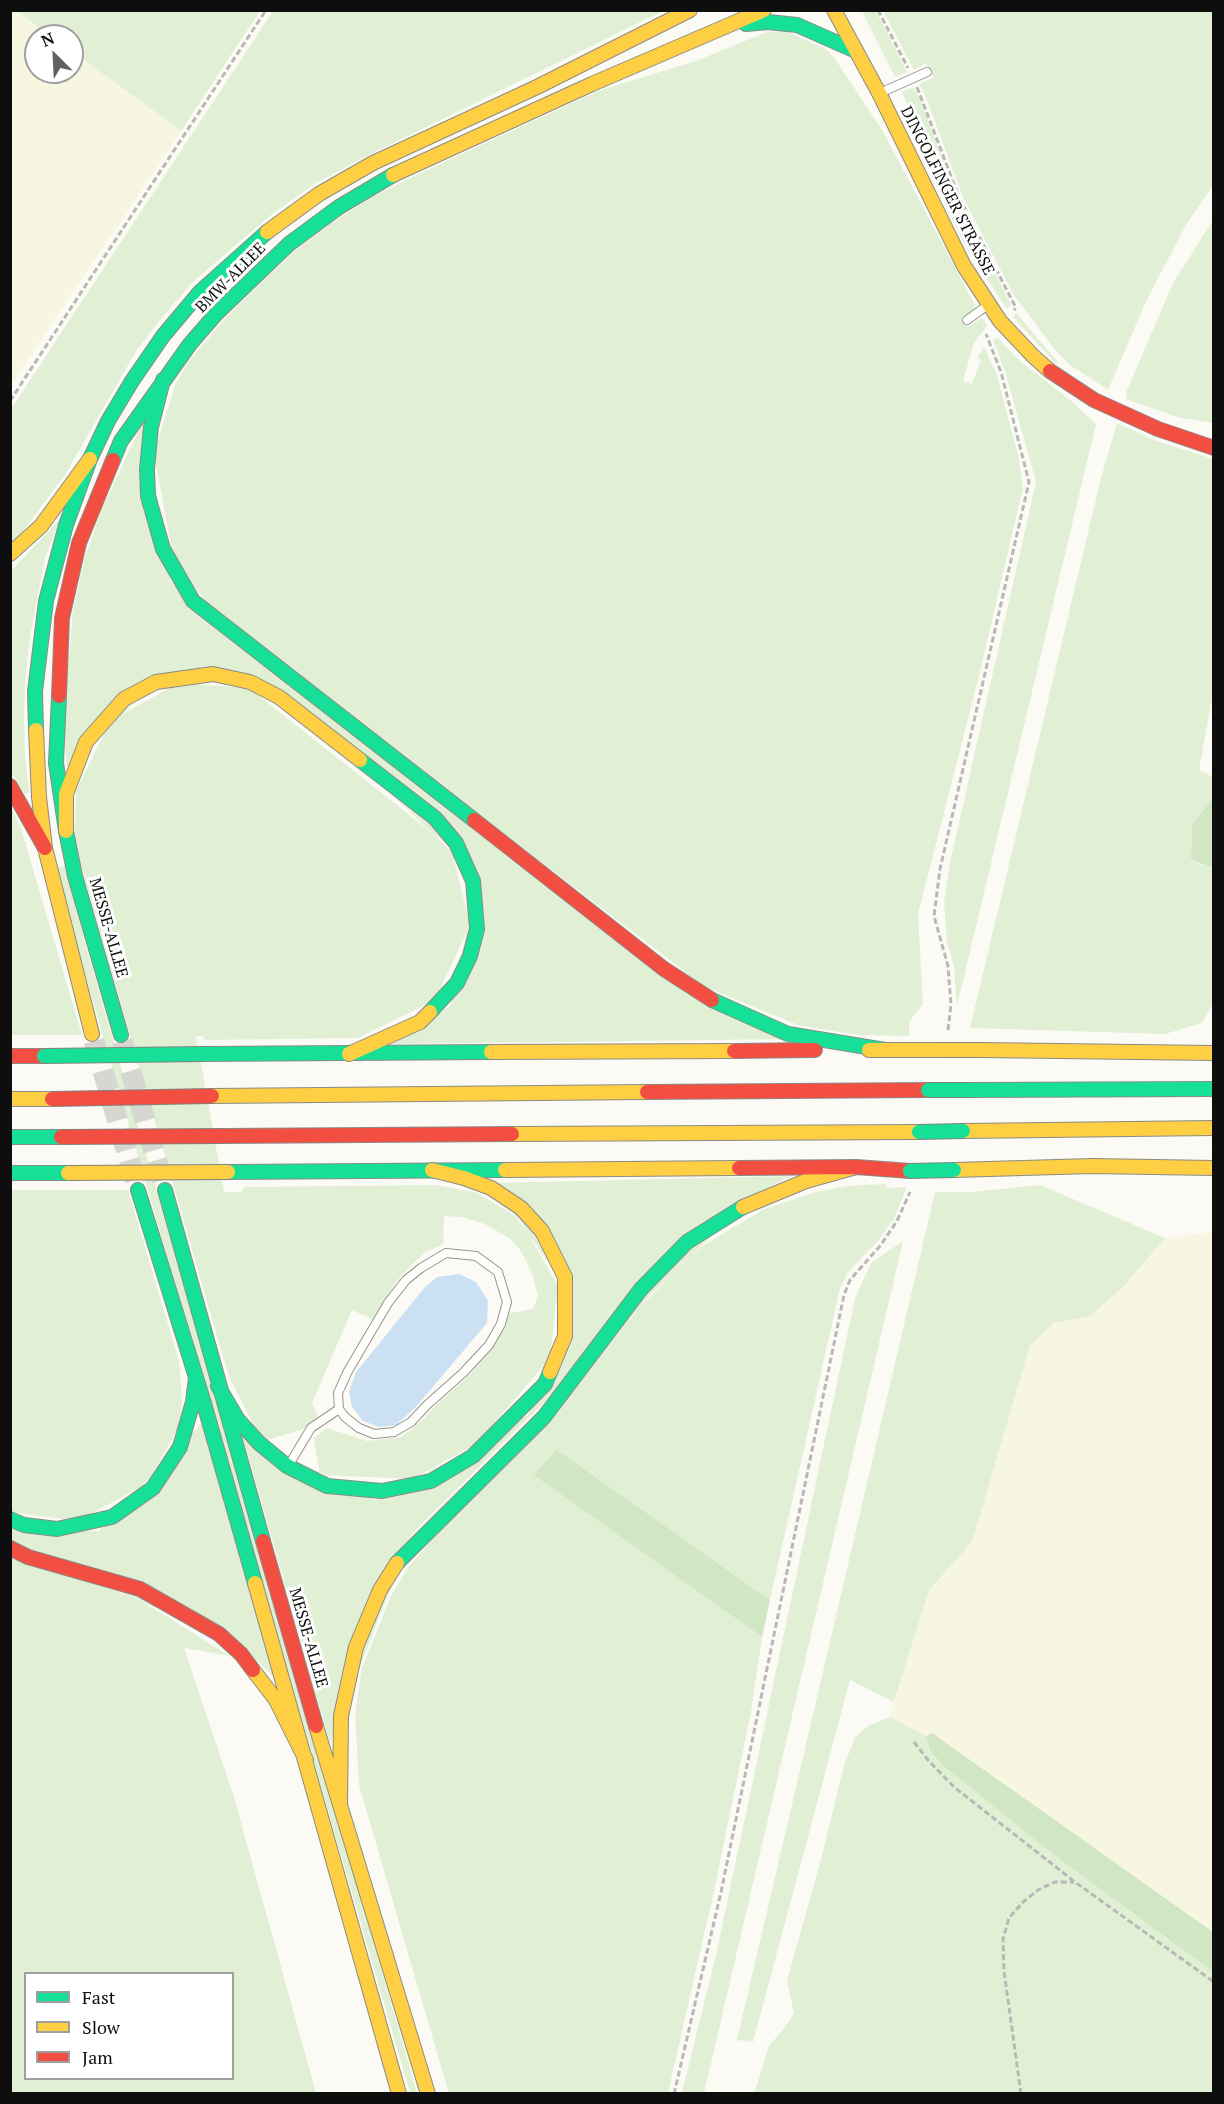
<!DOCTYPE html>
<style>
body{margin:0}
#map{position:relative;width:1224px;height:2104px;overflow:hidden;background:#fbfaf4;font-family:"PT Serif",serif}
canvas{display:block}
.frame{position:absolute;inset:0;border:12px solid #0e0e0e;pointer-events:none}
.legend{position:absolute;left:24px;top:1972px;width:210px;height:108px;box-sizing:border-box;background:#fff;border:2px solid #9f9f9f;margin:0;padding:8px 10px;list-style:none;font-size:18px;color:#0e0e0e}
.legend li{display:flex;align-items:center;gap:12px;height:30px}
.legend b{width:30px;border:2px solid #9f9f9f}
.north{position:absolute;left:24px;top:24px;width:60px;height:60px;box-sizing:border-box;background:#fff;border:2px solid #9f9f9f;border-radius:50%;rotate:336deg;font-size:16px;font-weight:700;line-height:24px;text-align:center;color:#0e0e0e}
.north::after{content:'';display:block;margin:auto;width:21px;height:27px;background:#61615e;clip-path:polygon(50% 0,100% 100%,50% 72%,0 100%)}
</style>
<div id="map">
<canvas width="1224" height="2104"></canvas>
<div class="frame"></div>
<ul class="legend">
<li><b style="height:8px;background:#16e098"></b>Fast</li>
<li><b style="height:8px;background:#ffcf43"></b>Slow</li>
<li><b style="height:8px;background:#f24e42"></b>Jam</li>
</ul>
<div class="north">N</div>
</div>
<script>
const ctx = document.querySelector('canvas').getContext('2d');
ctx.lineJoin = 'round';
function fillPath(path, color) {
  ctx.fillStyle = color;
  ctx.fill(path, 'evenodd');
}
function shape(rows) {
  const path = new Path2D();
  for (const r of rows) {
    path.moveTo(r[0], r[1]);
    for (let i = 2; i < r.length; i += 2) path.lineTo(r[i], r[i + 1]);
  }
  return path;
}
function stroke(path, color, width, dash) {
  ctx.strokeStyle = color;
  ctx.lineWidth = width;
  ctx.lineCap = dash ? 'butt' : 'round';
  ctx.setLineDash(dash || []);
  ctx.stroke(path);
}
function drawText(font, color, halo, rows, align = 'center') {
  ctx.font = font + ' "PT Serif",serif';
  ctx.lineWidth = 6;
  ctx.setLineDash([]);
  ctx.textBaseline = 'middle';
  ctx.strokeStyle = halo;
  ctx.fillStyle = color;
  for (const [text, x, y, turn = 0] of rows) {
    ctx.save();
    ctx.translate(x, y);
    ctx.rotate((+turn || 0) * Math.PI / 180);
    ctx.textAlign = isNaN(turn) ? turn : align;
    if (halo) ctx.strokeText(text, 0, 0);
    ctx.fillText(text, 0, 0);
    ctx.restore();
  }
}
const farmland = shape([
 [17,10,51,36,36,36,36,72,72,72,72,51,181,131,11,385,10,11],
 [1213,1232,1213,1932,932,1734,926,1736,890,1717,929,1590,972,1542,1030,1345,1054,1323,1090,1315,1123,1287,1165,1238]
]);
const green = shape([
 [17,11,260,11,181,131,72,51,72,36,51,36],
 [273,11,663,11,359,160,316,183,272,214,194,281,164,315,135,353,65,475,11,547,11,409],
 [862,11,876,11,907,72,895,77],
 [883,11,1213,11,1213,185,1186,225,1147,299,1108,390,1075,368,1074,369,1056,351,1013,294,962,195,925,95,919,84,933,78,926,63,914,70],
 [785,31,824,48,833,56,882,130,975,305,973,310,963,318,968,327,982,318,987,326,974,343,963,381,972,384,981,360,977,358,984,347,997,375,1018,455,1023,488,979,676,918,914,923,1004,909,1022,909,1036,858,1035,798,1025,705,987,215,613,174,561,154,454,175,385,189,361,227,316,291,254,332,223,374,196,420,173,601,90,696,61,767,32],
 [914,87,920,99,957,198,1011,305,1007,309,967,249,946,207,902,92],
 [1213,220,1213,423,1177,417,1126,399,1127,390,1173,283],
 [1016,313,1058,362,1056,364,1013,317],
 [998,338,1021,362,1070,400,1096,424,957,1006,954,967,947,942,944,903,949,867,1036,482,1005,371,993,340],
 [145,417,170,581,619,944,788,1039,392,1044,450,1006,479,878,284,691,167,672,67,766,63,724,73,610,85,557,102,509],
 [1117,423,1154,440,1213,459,1214,686,1199,770,1213,777,1213,798,1192,824,1191,861,1213,868,1213,1003,1202,1023,1165,1034,970,1028,1101,478],
 [60,519,45,558,30,636,26,674,24,715,25,758,29,792,25,794,11,772,11,571],
 [179,683,249,688,451,848,470,925,435,1000,358,1038,205,1040,203,1036,196,1036,224,1192,242,1192,244,1187,435,1185,475,1192,519,1218,558,1286,550,1358,473,1448,416,1479,320,1475,314,1438,327,1428,367,1441,401,1437,423,1420,437,1404,468,1377,494,1346,510,1313,533,1309,538,1296,532,1273,521,1251,509,1238,485,1224,462,1217,444,1216,443,1244,426,1252,412,1264,398,1280,372,1319,352,1310,312,1403,318,1417,303,1429,267,1440,253,1424,232,1383,223,1357,80,862,75,833,76,791,111,720],
 [10,803,21,829,82,1035,11,1035],
 [65,866,86,946,417,2093,410,2093,77,946,56,867],
 [791,1176,750,1197,412,1534,330,1743,242,1434,375,1500,528,1415,573,1297,492,1183],
 [885,1184,887,1188,907,1187,894,1219,877,1242,848,1272,840,1288,770,1600,556,1449,535,1474,762,1637,751,1712,714,1891,668,2093,449,2094,359,1785,355,1714,362,1668,391,1596,409,1566,651,1294,701,1247,764,1209,816,1192,847,1186],
 [1040,1185,1165,1238,1123,1287,1090,1316,1054,1323,1030,1345,972,1542,929,1590,894,1702,850,1680,753,2042,737,2040,935,1192,972,1192],
 [11,1190,128,1190,179,1361,182,1400,179,1426,147,1484,77,1521,11,1512],
 [903,1241,704,2093,682,2093,716,1955,855,1298,871,1263],
 [202,1423,276,1679,244,1648,11,1541,10,1528,99,1531],
 [11,1558,135,1597,230,1656,184,1648,233,1794,316,2093,11,2094],
 [26,1974,232,1974,232,2078,26,2078],
 [890,1717,926,1736,930,1751,1063,1862,1213,1972,1213,2093,754,2094,769,2046,786,2026,794,2013,787,1981,822,1856,844,1765,855,1738,868,1726]
]);
const forest = shape([
 [1213,798,1213,868,1191,860,1192,824],
 [556,1449,770,1600,762,1637,534,1475],
 [932,1733,1213,1932,1213,1972,1063,1862,945,1767,930,1751,926,1736]
]);
const water = shape([
 [459,1274,476,1282,488,1301,487,1323,415,1408,396,1425,379,1427,363,1421,352,1407,349,1392,356,1372,425,1287,437,1277]
]);
const secondaryTunnel = shape([
 [94,1041,137,1186],
 [122,1041,164,1186]
]);
const path = shape([
 [878,10,908,68],
 [917,87,959,197,1016,308,1014,310],
 [10,401,266,10],
 [948,1030,951,1005,948,966,934,916,940,869,1029,482,1001,372,986,334],
 [914,1742,928,1760,954,1787,1075,1882,1214,1982],
 [674,2094,721,1892,844,1295,850,1280,880,1246,897,1221,910,1192],
 [1021,2094,1004,1971,1003,1939,1009,1918,1023,1902,1038,1890,1055,1882,1074,1882]
]);
const lane = shape([
 [880,93,927,72],
 [967,320,988,305],
 [290,1463,311,1428,339,1409,338,1393,348,1371,388,1303,406,1280,421,1268,446,1253,476,1256,498,1272,507,1302,501,1324,489,1345,463,1373,428,1404,411,1422,394,1432,374,1434,359,1428,345,1417,339,1409]
]);
const fast = shape([
 [746,24,768,22,797,25,856,51],
 [163,380,151,427,147,469,148,496,163,549,193,601,474,820],
 [113,460,121,441,190,344,216,314,289,244,339,207,393,175],
 [59,696,56,763,66,831,75,876,121,1035],
 [36,730,35,691,46,601,66,525,90,459,108,421,132,381,163,336,200,292,267,232],
 [360,760,435,818,456,843,473,881,477,929,470,956,457,983,430,1012],
 [712,1000,788,1034,885,1050],
 [204,1054,491,1052],
 [972,1090,1214,1089],
 [10,1137,61,1137],
 [228,1172,505,1170],
 [10,1173,68,1173],
 [138,1190,203,1400,255,1583],
 [165,1190,263,1541],
 [218,1386,238,1420,259,1443,287,1466,327,1486,382,1491,431,1481,473,1456,545,1384,550,1372],
 [10,1519,24,1525,57,1529,112,1517,153,1488,180,1447,193,1402,196,1378],
 [397,1563,544,1417,641,1289,687,1242,743,1207]
]);
const slow = shape([
 [834,10,879,93,964,266,1000,321,1033,356,1050,371],
 [393,175,592,84,764,10],
 [267,232,319,194,373,163,537,87,690,10],
 [10,554,41,526,90,459],
 [36,730,39,797,45,848,92,1034],
 [66,831,66,794,86,742,124,699,156,682,213,674,250,682,279,697,360,760],
 [869,1050,937,1050],
 [981,1050,1214,1053],
 [491,1052,734,1051],
 [349,1054,420,1022,430,1012],
 [212,1096,647,1092],
 [10,1099,52,1099],
 [963,1131,1214,1128],
 [512,1134,919,1132],
 [432,1170,464,1178,491,1188,521,1208,542,1231,565,1277,565,1336,550,1372],
 [505,1170,739,1168],
 [954,1170,1092,1166,1214,1168],
 [743,1207,806,1181,856,1167],
 [255,1583,399,2094],
 [253,1670,276,1700,306,1760],
 [316,1726,428,2094],
 [340,1804,341,1716,356,1647,380,1590,397,1563]
]);
const jam = shape([
 [1050,371,1094,400,1158,429,1214,448],
 [59,696,62,618,79,543,113,460],
 [10,786,45,848],
 [474,820,664,969,712,1000],
 [734,1051,815,1050],
 [10,1056,44,1056],
 [647,1092,928,1090],
 [222,1136,512,1134],
 [739,1168,856,1167,910,1171],
 [263,1541,316,1726],
 [10,1548,28,1557,140,1589,219,1634,241,1654,253,1670]
]);
const fastBridge = shape([
 [44,1056,204,1054],
 [928,1090,972,1090],
 [919,1132,963,1131],
 [910,1171,954,1170]
]);
const slowBridge = shape([
 [937,1050,981,1050],
 [68,1173,228,1172]
]);
const jamBridge = shape([
 [52,1099,212,1096],
 [61,1137,222,1136]
]);
const streetNames = [
 ["DINGOLFINGER STRASSE",947,191,63],
 ["BMW-ALLEE",231,278,-45],
 ["MESSE-ALLEE",108,928,74],
 ["MESSE-ALLEE",308,1638,74]
];
fillPath(farmland, '#f6f6e1');
fillPath(green, '#e1f0d5');
fillPath(forest, '#d1e7c4');
fillPath(water, '#cce0f3');
stroke(secondaryTunnel, '#d7d7d2', 21, [21, 10]);
stroke(lane, '#959492', 10);
stroke(fast, '#8b8b88', 16);
stroke(slow, '#8b8b88', 16);
stroke(jam, '#8b8b88', 16);
stroke(path, '#b8b8b7', 3, [6, 3]);
stroke(lane, '#fefefd', 8);
stroke(fast, '#16e098', 14);
stroke(slow, '#ffcf43', 14);
stroke(jam, '#f24e42', 14);
stroke(fastBridge, '#82827f', 16, []);
stroke(slowBridge, '#82827f', 16, []);
stroke(jamBridge, '#82827f', 16, []);
stroke(fastBridge, '#16e098', 14);
stroke(slowBridge, '#ffcf43', 14);
stroke(jamBridge, '#f24e42', 14);
drawText('16px', '#0e0e0e', '#fff', streetNames);
</script>
